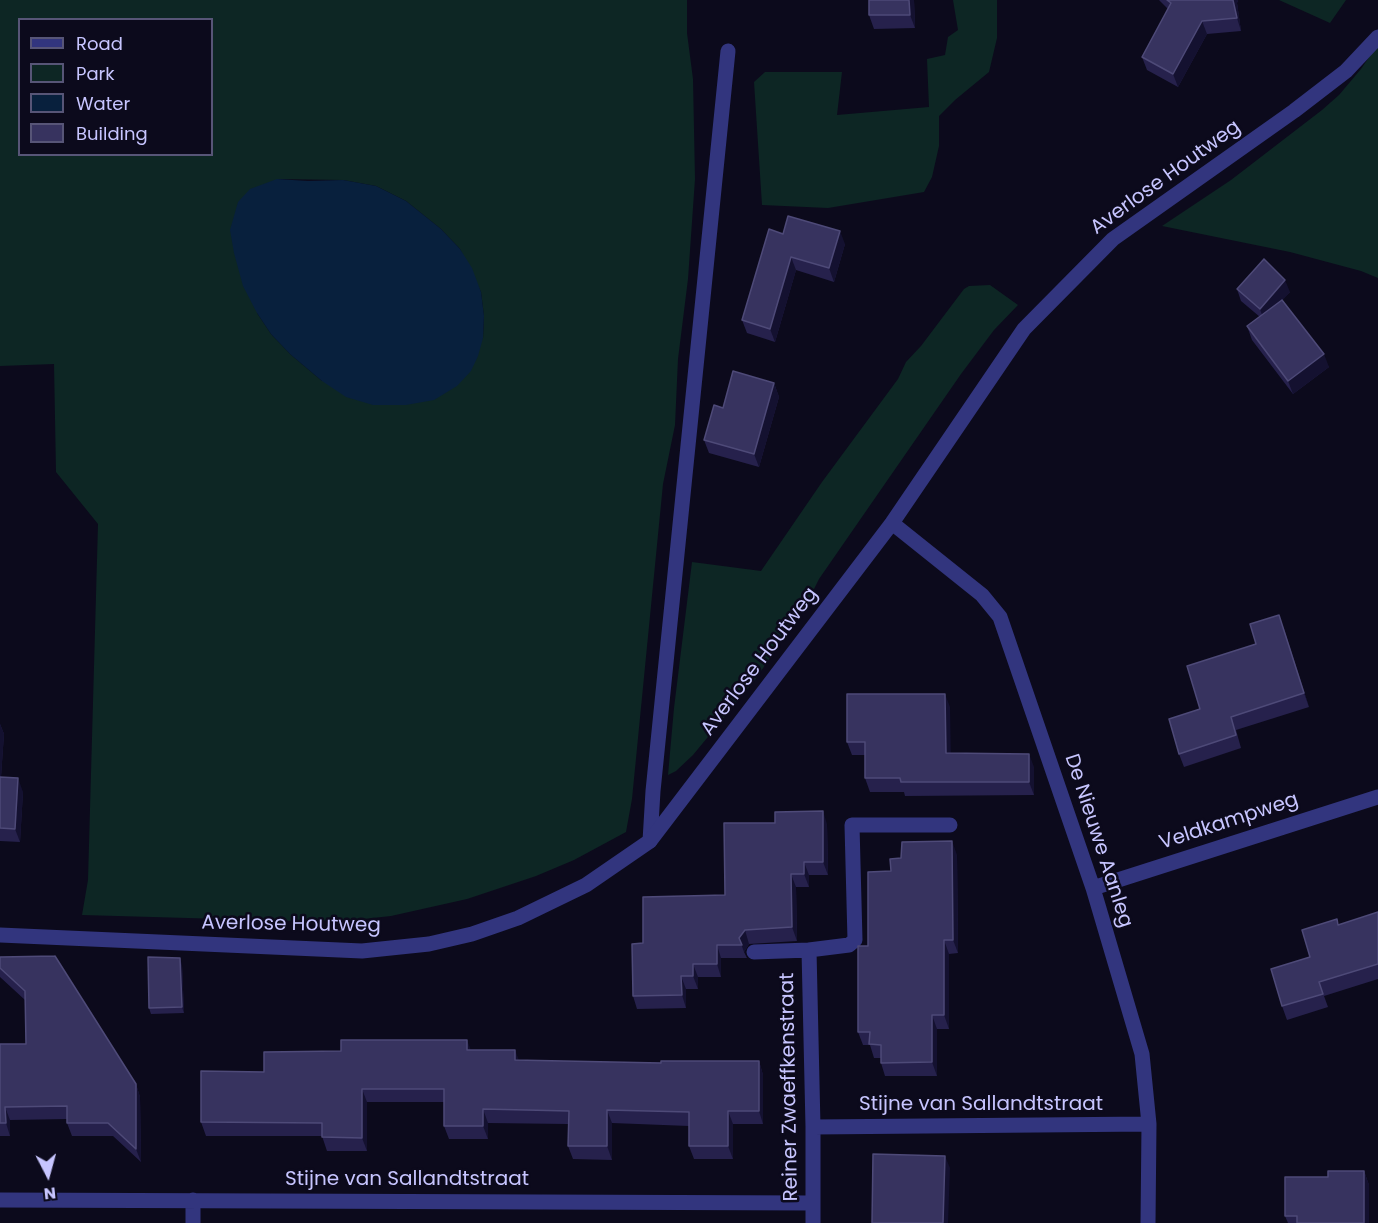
<!DOCTYPE html>
<style>
body{margin:0}
#map{position:relative;width:1378px;height:1223px;overflow:hidden;background:#0c0a1c;font-family:Poppins,sans-serif}
canvas{display:block}
.legend{position:absolute;left:18px;top:18px;width:195px;height:138px;box-sizing:border-box;background:#0c0a1c;border:2px solid #575577;margin:0;padding:8px 10px;list-style:none;font-size:18px;color:#c7c5ff}
.legend li{display:flex;align-items:center;gap:12px;height:30px}
.legend b{width:30px;border:2px solid #575577}
.north{position:absolute;left:18px;top:1145px;width:60px;height:60px;-webkit-text-stroke:4px #0c0a1c;paint-order:stroke;rotate:174deg;font-size:16px;font-weight:700;line-height:24px;text-align:center;color:#c7c5ff}
.north::after{content:'';display:block;margin:auto;width:21px;height:27px;background:#c7c5ff;clip-path:polygon(50% 0,100% 100%,50% 72%,0 100%)}
</style>
<div id="map">
<canvas width="1378" height="1223"></canvas>
<ul class="legend">
<li><b style="height:8px;background:#32357e"></b>Road</li>
<li><b style="height:16px;background:#0d2624"></b>Park</li>
<li><b style="height:16px;background:#08203d"></b>Water</li>
<li><b style="height:16px;background:#37335f"></b>Building</li>
</ul>
<div class="north">N</div>
</div>
<script>
const ctx = document.querySelector('canvas').getContext('2d');
ctx.lineJoin = 'round';
function fillPath(path, color) {
  ctx.fillStyle = color;
  ctx.fill(path, 'evenodd');
}
function shape(rows) {
  const path = new Path2D();
  for (const r of rows) {
    path.moveTo(r[0], r[1]);
    for (let i = 2; i < r.length; i += 2) path.lineTo(r[i], r[i + 1]);
  }
  return path;
}
function stroke(path, color, width, dash) {
  ctx.strokeStyle = color;
  ctx.lineWidth = width;
  ctx.lineCap = dash ? 'butt' : 'round';
  ctx.setLineDash(dash || []);
  ctx.stroke(path);
}
function drawText(font, color, halo, rows, align = 'center') {
  ctx.font = font + ' Poppins,sans-serif';
  ctx.lineWidth = 5;
  ctx.setLineDash([]);
  ctx.textBaseline = 'middle';
  ctx.strokeStyle = halo;
  ctx.fillStyle = color;
  for (const [text, x, y, turn = 0] of rows) {
    ctx.save();
    ctx.translate(x, y);
    ctx.rotate((+turn || 0) * Math.PI / 180);
    ctx.textAlign = isNaN(turn) ? turn : align;
    if (halo) ctx.strokeText(text, 0, 0);
    ctx.fillText(text, 0, 0);
    ctx.restore();
  }
}
const green = shape([
 [0,0,687,0,687,33,693,79,695,179,688,279,678,359,675,425,663,484,632,799,626,832,574,860,536,876,467,899,391,916,354,920,293,921,82,915,88,880,98,524,56,472,54,364,0,366],
 [20,20,212,20,212,154,20,154],
 [277,179,343,180,376,186,406,201,441,229,460,249,481,292,484,316,483,338,322,381,290,354,271,334,257,313],
 [953,0,997,0,997,38,989,72,955,100,939,116,939,146,932,177,924,192,828,208,762,205,754,82,765,72,842,72,837,115,929,107,927,59,945,55,948,37,958,30],
 [1279,0,1346,0,1330,23],
 [1378,44,1378,278,1361,271,1290,252,1162,226,1231,180,1322,110,1339,95,1361,69],
 [990,285,1018,305,994,330,961,374,819,579,807,603,755,680,693,755,676,771,668,775,674,708,692,562,761,571,822,482,898,379,906,362,921,346,964,289,969,286]
]);
const water = shape([
 [277,179,308,181,343,180,376,186,406,201,441,229,460,249,472,268,481,292,484,316,483,338,478,356,471,371,457,386,434,400,406,405,373,405,346,397,322,381,290,354,271,334,257,313,243,286,234,253,230,230,238,202,250,189]
]);
const service = shape([
 [650,841,653,791,728,51]
]);
const minor = shape([
 [892,523,982,595,1000,617,1093,888,1142,1054,1149,1124,1148,1223],
 [1093,888,1378,797],
 [0,935,362,951,429,944,472,934,518,918,586,885,650,841,892,523,1024,329,1113,239,1294,111,1346,71,1378,37],
 [754,952,809,950],
 [813,1127,1149,1124],
 [0,1200,813,1203],
 [193,1223,193,1200],
 [813,1223,813,1127,809,950,849,945,855,940,852,825,950,825]
]);
const wall = shape([
 [869,0,914,0,915,28,874,29,869,15],
 [1159,0,1238,0,1237,3,1241,31,1207,34,1178,87,1147,70,1142,57,1168,9],
 [783,234,845,244,834,282,796,270,775,342,747,333,742,320],
 [1237,289,1290,292,1282,300,1329,367,1293,394,1252,340,1247,326,1260,317,1241,301],
 [774,383,779,397,759,467,709,453,704,440],
 [1284,629,1309,707,1236,730,1241,748,1184,767,1179,754,1200,709,1256,644],
 [950,707,950,753,1034,767,1034,795,905,796,904,792,870,792,865,778,865,755,852,755,847,742],
 [0,724,4,734,1,777,23,792,20,842,0,841],
 [827,824,828,875,809,875,809,887,796,887,797,941,749,944,744,952,747,958,721,958,721,977,698,977,698,989,686,989,686,1008,637,1009,633,996,643,943,725,895],
 [957,855,958,953,949,954,949,1029,937,1029,937,1076,885,1076,881,1063,881,1058,874,1058,870,1045,863,1045,858,1032,868,946,891,871],
 [1378,912,1378,979,1324,996,1328,1007,1287,1020,1282,1006,1310,957,1339,925],
 [0,957,136,1084,140,1097,141,1162,113,1136,72,1136,67,1123,67,1119,10,1120,10,1136,0,1136,0,1044,26,1044,25,1000,0,977],
 [182,965,184,1013,151,1014,149,1008],
 [471,1050,518,1060,661,1063,759,1061,763,1075,763,1124,733,1124,733,1159,694,1159,689,1146,689,1126,612,1123,612,1160,573,1159,568,1146,568,1124,488,1123,488,1139,449,1139,444,1126,444,1102,367,1102,367,1151,327,1151,322,1136,206,1136,201,1122,264,1072],
 [1364,1171,1369,1185,1369,1223,1288,1223,1285,1216,1328,1177]
]);
const shadedWall = shape([
 [909,0,914,0,915,28,910,15],
 [1233,0,1238,0,1237,3,1241,31,1237,18],
 [1202,21,1207,34,1178,87,1173,74],
 [840,231,845,244,834,282,829,268],
 [791,257,796,270,775,342,770,329],
 [1285,280,1290,292,1264,321,1260,309],
 [1324,354,1329,367,1293,394,1288,381],
 [774,383,779,397,759,467,754,454],
 [1279,615,1284,629,1309,707,1304,693],
 [945,694,950,707,951,766,946,753],
 [0,724,4,734,0,790],
 [1029,754,1034,767,1034,795,1029,782],
 [18,778,23,792,20,842,15,829],
 [823,811,827,824,828,875,823,862],
 [952,841,957,855,958,953,953,940],
 [804,862,809,875,809,887,804,874],
 [791,874,796,887,797,941,792,927],
 [745,930,749,944,744,952,739,938],
 [944,940,949,954,949,1029,944,1015],
 [717,945,721,958,721,977,717,964],
 [180,958,182,965,184,1013,182,1007],
 [693,964,698,977,698,989,693,976],
 [681,976,686,989,686,1008,682,995],
 [932,1015,937,1029,937,1076,932,1062],
 [467,1040,472,1053,467,1050],
 [515,1050,520,1063,515,1060],
 [759,1061,763,1075,763,1124,759,1111],
 [136,1084,140,1097,141,1162,136,1149],
 [362,1089,367,1102,367,1151,362,1138],
 [5,1107,10,1120,10,1136,6,1123],
 [483,1109,488,1123,488,1139,483,1126],
 [607,1110,612,1123,612,1160,607,1146],
 [728,1111,733,1124,733,1159,728,1146],
 [945,1156,950,1168,948,1223,943,1223],
 [1364,1171,1369,1185,1369,1223,1364,1223]
]);
const building = shape([
 [869,0,909,0,910,15,869,15,869,0],
 [1167,0,1233,0,1237,18,1202,21,1173,74,1142,57,1171,3,1167,0],
 [788,216,840,231,829,268,791,257,770,329,742,320,769,229,783,234,788,216],
 [1264,259,1285,280,1260,309,1237,289,1264,259],
 [1282,300,1324,354,1288,381,1247,326,1282,300],
 [733,371,774,383,754,454,704,440,714,405,723,408,733,371],
 [1279,615,1304,693,1231,717,1236,735,1179,754,1169,719,1200,709,1187,666,1256,644,1250,624,1279,615],
 [847,694,945,694,946,753,1029,754,1029,782,901,782,900,778,865,778,865,742,847,742,847,694],
 [0,777,18,778,15,829,0,828,0,777],
 [823,811,823,862,804,862,804,874,791,874,792,927,745,930,739,938,742,945,717,945,717,964,693,964,693,976,681,976,682,995,633,996,632,944,643,943,643,897,725,895,724,823,775,823,775,812,823,811],
 [952,841,953,940,944,940,944,1015,932,1015,932,1062,881,1063,881,1045,869,1044,870,1032,858,1032,858,946,868,946,868,872,891,871,890,859,901,858,902,842,952,841],
 [1378,912,1378,964,1319,982,1323,994,1282,1006,1271,969,1310,957,1302,930,1337,919,1338,925,1378,912],
 [55,956,136,1084,136,1149,108,1123,67,1123,67,1106,5,1107,6,1123,0,1123,0,1044,26,1044,25,991,0,968,0,957,55,956],
 [148,957,180,958,182,1007,149,1008,148,957],
 [341,1040,467,1040,467,1050,515,1050,515,1060,661,1063,661,1061,759,1061,759,1111,728,1111,728,1146,689,1146,689,1112,607,1110,607,1146,568,1146,569,1111,483,1109,483,1126,444,1126,444,1089,362,1089,362,1138,322,1137,322,1123,201,1122,201,1071,264,1072,264,1052,341,1051,341,1040],
 [873,1154,945,1156,943,1223,872,1223,873,1154],
 [1328,1171,1364,1171,1364,1223,1297,1223,1297,1216,1285,1216,1285,1177,1328,1177,1328,1171]
]);
const streetNames = [
 ["Averlose Houtweg",1166,178,-36],
 ["Averlose Houtweg",760,662,-53],
 ["Veldkampweg",1229,822,-18],
 ["De Nieuwe Aanleg",1098,841,72],
 ["Averlose Houtweg",291,925,1],
 ["Reiner Zwaeffkenstraat",790,1087,-91],
 ["Stijne van Sallandtstraat",981,1105],
 ["Stijne van Sallandtstraat",407,1180]
];
fillPath(green, '#0d2624');
fillPath(water, '#08203d');
stroke(service, '#32357e', 15);
stroke(minor, '#32357e', 15);
fillPath(wall, '#26214c');
fillPath(shadedWall, '#141130');
fillPath(building, '#37335f');
stroke(building, '#4e4a78', 1.5);
drawText('20px', '#c7c5ff', '#0c0a1c', streetNames);
</script>
